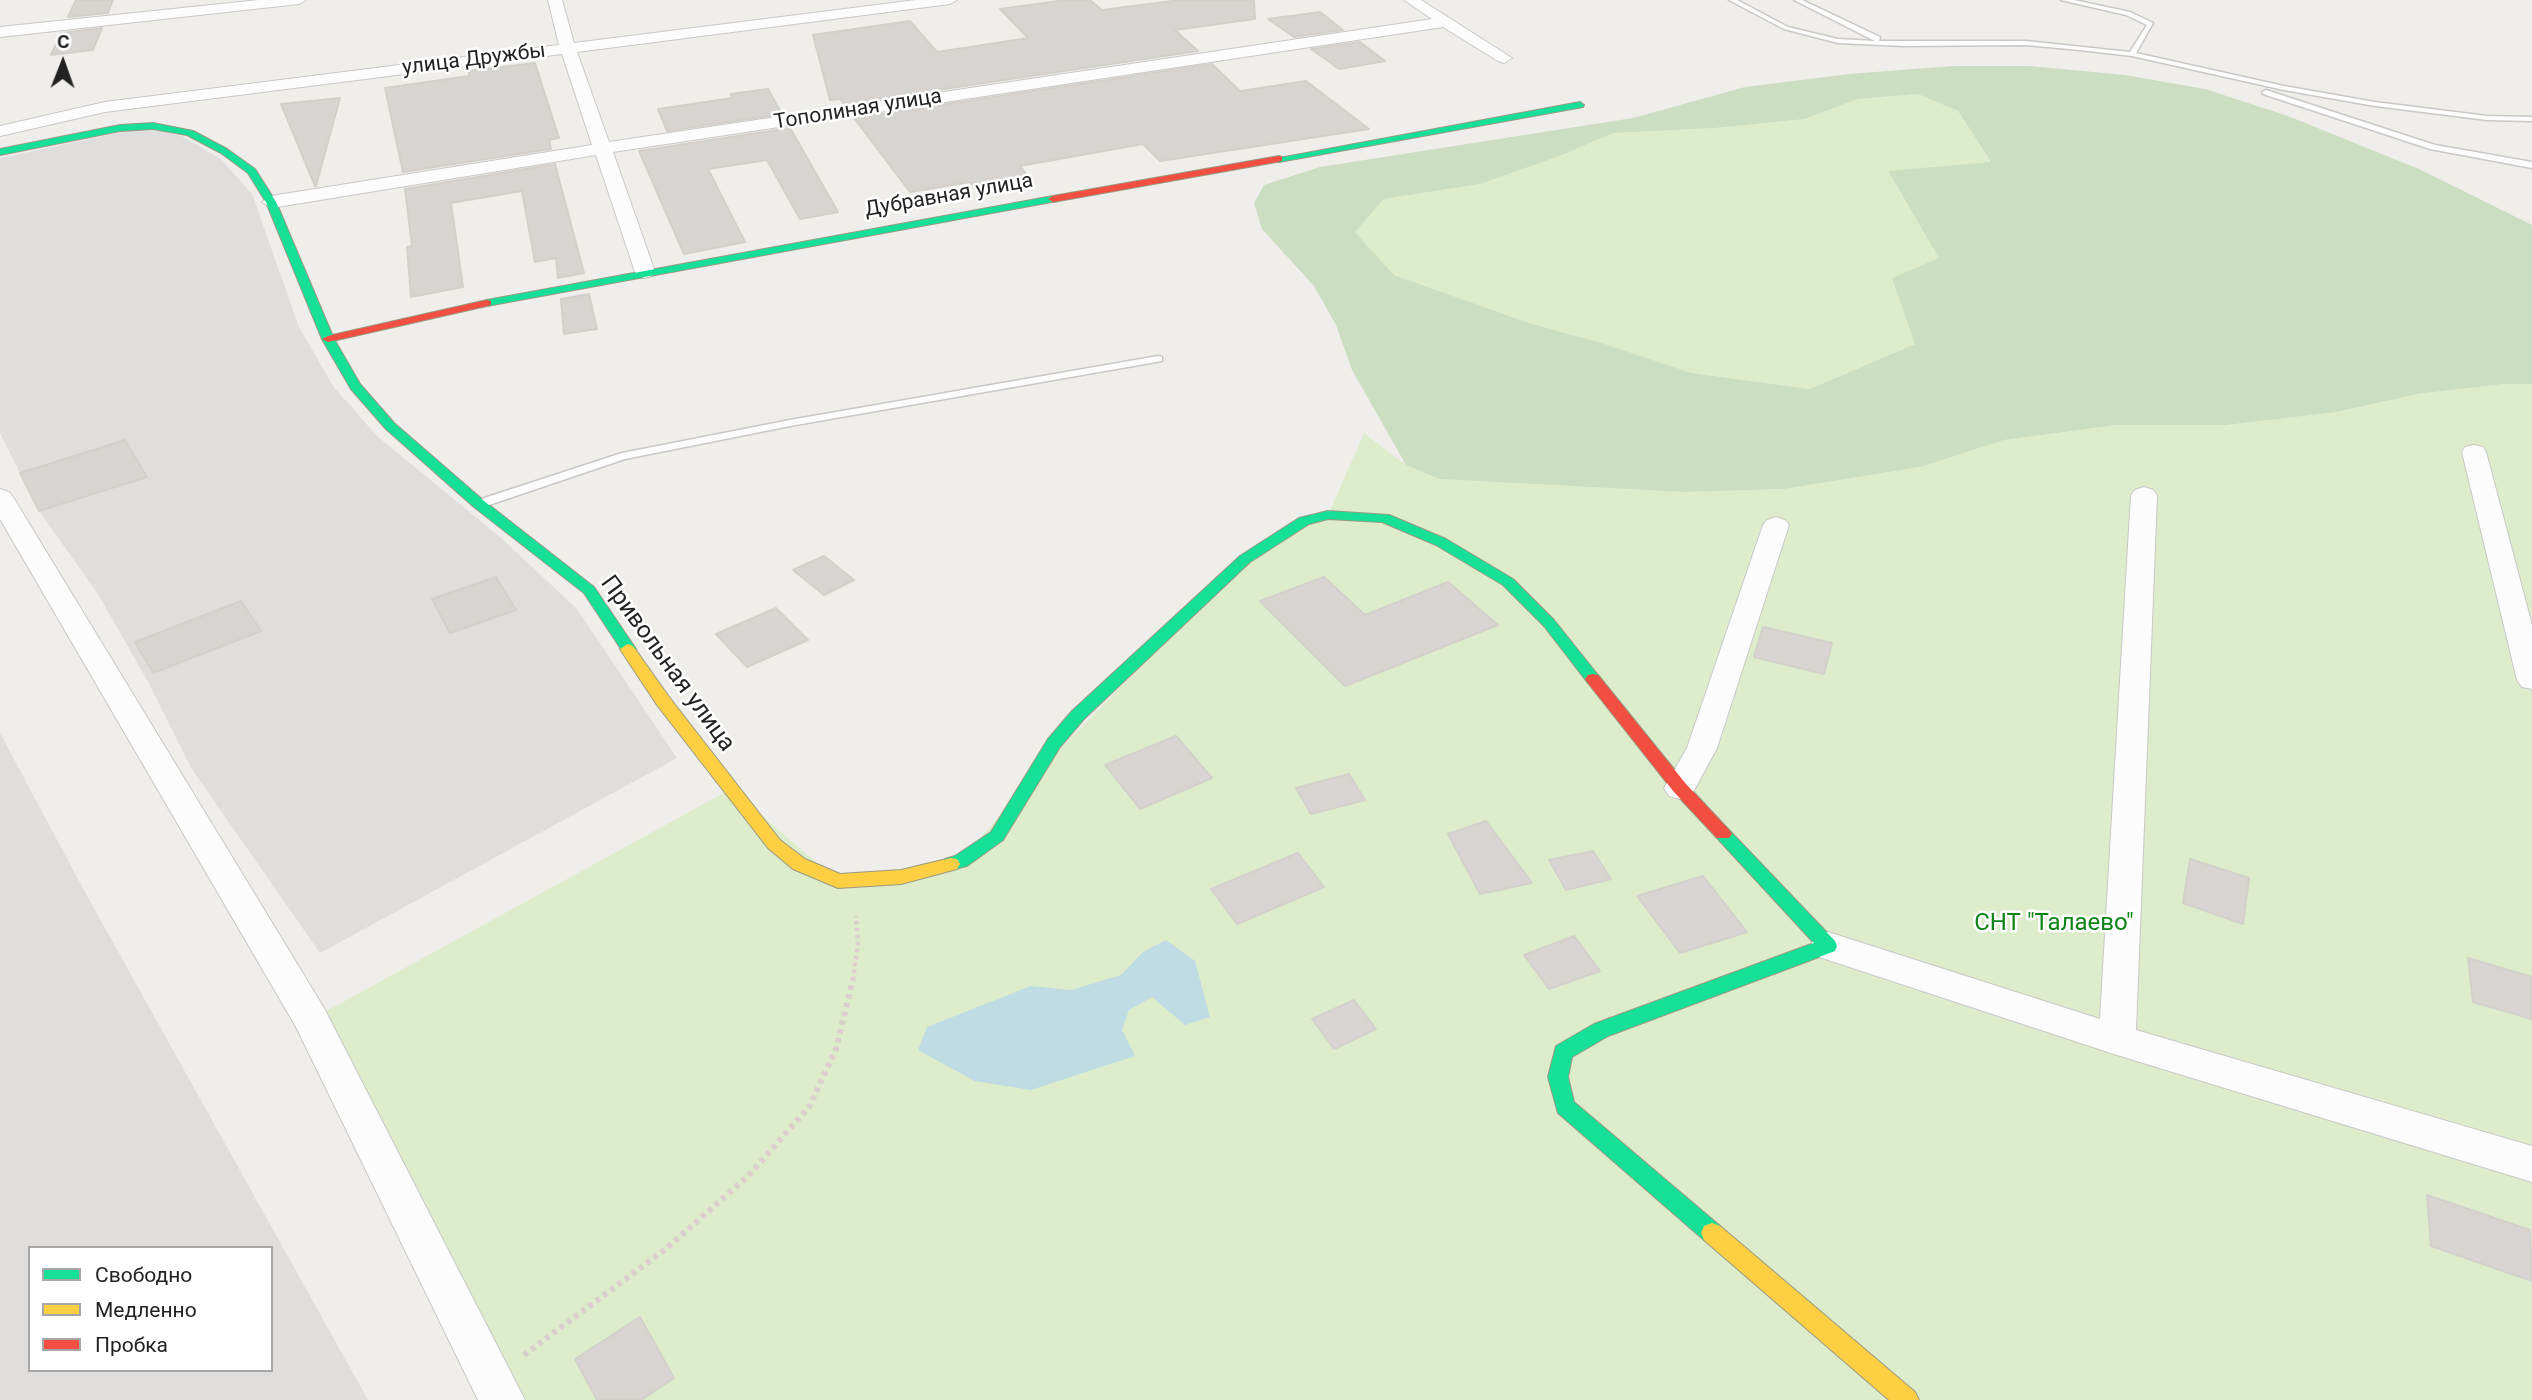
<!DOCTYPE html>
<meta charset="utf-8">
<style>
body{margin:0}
#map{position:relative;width:2532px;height:1400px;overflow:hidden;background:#f0eeeb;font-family:Roboto,sans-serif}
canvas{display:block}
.legend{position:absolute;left:28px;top:1246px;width:245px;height:126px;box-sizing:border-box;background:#fff;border:2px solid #a7a7a7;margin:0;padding:9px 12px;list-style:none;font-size:21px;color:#222}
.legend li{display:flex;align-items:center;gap:14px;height:35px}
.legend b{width:35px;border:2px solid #a7a7a7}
.north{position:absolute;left:28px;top:28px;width:70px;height:70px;-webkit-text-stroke:5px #fff;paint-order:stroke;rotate:1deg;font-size:19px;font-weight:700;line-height:28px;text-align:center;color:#222}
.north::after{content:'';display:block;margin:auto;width:24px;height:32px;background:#222;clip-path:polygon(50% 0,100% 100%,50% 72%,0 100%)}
</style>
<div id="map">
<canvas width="2532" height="1400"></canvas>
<ul class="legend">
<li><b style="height:9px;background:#16e098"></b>Свободно</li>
<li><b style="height:9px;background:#ffcf43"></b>Медленно</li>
<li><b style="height:9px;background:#f24e42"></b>Пробка</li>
</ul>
<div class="north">С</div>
</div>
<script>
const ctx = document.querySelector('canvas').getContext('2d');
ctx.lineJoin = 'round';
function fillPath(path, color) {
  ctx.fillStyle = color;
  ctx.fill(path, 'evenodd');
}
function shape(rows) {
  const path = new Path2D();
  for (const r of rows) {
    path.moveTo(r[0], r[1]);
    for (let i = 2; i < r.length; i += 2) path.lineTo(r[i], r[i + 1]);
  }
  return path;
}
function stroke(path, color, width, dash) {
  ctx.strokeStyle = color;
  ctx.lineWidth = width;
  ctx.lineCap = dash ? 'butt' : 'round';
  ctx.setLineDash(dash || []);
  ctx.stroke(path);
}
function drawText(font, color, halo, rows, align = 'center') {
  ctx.font = font + ' Roboto,sans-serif';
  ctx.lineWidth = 5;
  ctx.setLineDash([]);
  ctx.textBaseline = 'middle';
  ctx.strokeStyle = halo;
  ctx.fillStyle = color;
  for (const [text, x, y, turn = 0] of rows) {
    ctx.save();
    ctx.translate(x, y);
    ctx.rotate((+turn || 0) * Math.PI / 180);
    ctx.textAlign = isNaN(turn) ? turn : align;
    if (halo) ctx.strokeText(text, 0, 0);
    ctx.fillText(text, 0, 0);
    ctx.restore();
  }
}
const residential = shape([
 [127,131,159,131,182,136,222,160,252,194,299,327,333,386,377,436,500,537,577,609,677,758,320,953,191,768,147,680,98,594,39,511,0,433,0,158],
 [0,733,86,894,368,1400,0,1400],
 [30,1248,271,1248,271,1370,30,1370]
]);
const grass = shape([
 [1919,94,1958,111,1991,163,1888,172,1940,259,1915,344,1810,389,1692,373,1605,344,1529,323,1394,275,1355,232,1384,199,1480,184,1557,157,1613,133,1715,128,1805,119,1858,99],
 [2504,384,2532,384,2532,1400,502,1400,312,1019,731,789,838,881,961,861,1031,779,1245,559,1328,515,1364,433,1406,465,1439,479,1684,492,1784,489,1920,467,2004,440,2117,425,2227,425,2337,412,2417,394]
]);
const forest = shape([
 [1953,66,2029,66,2125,75,2205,89,2288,116,2419,169,2532,225,2532,384,2504,384,2417,394,2337,412,2227,425,2117,425,2004,440,1920,467,1784,489,1684,492,1439,479,1406,465,1352,370,1336,325,1314,286,1262,229,1254,203,1264,185,1320,167,1633,118,1745,87,1849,74],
 [1918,94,1958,111,1991,162,1888,171,1939,258,1892,278,1915,344,1810,389,1692,373,1605,344,1529,323,1394,275,1355,232,1384,199,1480,184,1557,157,1613,133,1715,128,1805,119,1858,99]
]);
const water = shape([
 [1166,940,1195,961,1210,1017,1185,1025,1152,997,1129,1010,1122,1030,1135,1056,1031,1090,975,1081,918,1050,927,1027,1031,986,1071,990,1121,975,1143,952]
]);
const building = shape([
 [76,0,113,0,108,13,68,17,76,0],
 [1066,0,1090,0,1102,10,1180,0,1254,0,1255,19,1175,30,1198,51,844,104,840,99,830,100,813,35,910,21,937,52,1028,38,1000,9,1066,0],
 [1320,12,1343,30,1294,37,1268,19,1320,12],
 [102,28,93,50,51,55,61,33,102,28],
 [1360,42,1385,61,1339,69,1311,49,1360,42],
 [535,63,559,138,549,140,551,149,403,172,385,88,469,76,469,71,535,63],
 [1212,64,1240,91,1306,81,1369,129,1160,161,1143,144,1020,166,1032,181,976,190,970,182,910,192,854,118,1212,64],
 [768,89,782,114,667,131,658,109,732,98,731,94,768,89],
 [340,98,316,186,315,186,281,104,340,98],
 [790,128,838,212,800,219,767,160,708,169,745,242,684,254,639,151,790,128],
 [555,164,584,273,558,278,556,258,535,262,522,191,451,203,463,287,411,297,407,247,412,246,405,189,555,164],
 [589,294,597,329,564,334,561,299,589,294],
 [125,440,147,477,39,511,20,473,125,440],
 [824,556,854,580,824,595,793,570,824,556],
 [496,577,516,610,450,633,432,599,496,577],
 [1324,577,1365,615,1448,582,1498,625,1345,686,1260,601,1324,577],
 [241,601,261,631,153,673,135,642,241,601],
 [776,608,808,640,747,667,716,634,776,608],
 [1763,627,1832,643,1824,674,1754,657,1763,627],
 [1176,736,1212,778,1140,809,1105,765,1176,736],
 [1349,774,1365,800,1311,814,1296,788,1349,774],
 [1486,821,1532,883,1480,894,1448,834,1486,821],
 [1593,851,1611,879,1566,890,1549,860,1593,851],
 [1298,853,1324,887,1237,924,1211,889,1298,853],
 [2190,859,2249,878,2243,924,2183,903,2190,859],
 [1703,876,1747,932,1680,953,1637,896,1703,876],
 [1574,936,1600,971,1549,989,1524,955,1574,936],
 [2468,958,2532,977,2532,1019,2473,1002,2468,958],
 [1354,1000,1376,1029,1334,1049,1312,1019,1354,1000],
 [2427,1195,2530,1230,2532,1281,2431,1246,2427,1195],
 [640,1317,674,1378,641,1400,597,1400,575,1359,640,1317]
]);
const pathFar1 = shape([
 [853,980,858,943,856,916]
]);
const path = shape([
 [524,1355,667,1248,749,1175,809,1107,836,1049,853,979]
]);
const lane = shape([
 [1729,0,1737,0,1788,27,1838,39,1875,41,1794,0,1802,0,1880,37,1879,41,2026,41,2130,52,2147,25,2126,15,2061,0,2074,0,2130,12,2153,23,2136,53,2284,86,2375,102,2487,116,2532,117,2532,121,2487,120,2375,106,2284,90,2132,56,2080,50,2026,45,1903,46,1838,43,1784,29,1729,0],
 [2266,90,2435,145,2532,162,2532,168,2430,149,2263,94,2262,92,2266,90],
 [1158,356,1162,357,1162,361,790,426,625,459,483,507,475,507,473,504,475,501,622,453,790,420,1158,356]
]);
const street = shape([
 [259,0,306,0,299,4,0,37,0,27,259,0],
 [548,0,562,0,574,43,916,0,957,0,950,4,577,52,609,142,1432,19,1404,0,1421,0,1512,58,1504,63,1498,61,1443,27,613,152,655,272,652,276,645,278,638,276,635,272,596,155,271,208,262,202,271,196,592,145,562,54,105,112,0,136,0,126,105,102,559,45,548,0],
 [2474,445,2483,447,2486,452,2532,625,2532,689,2522,687,2517,680,2462,452,2465,447,2474,445],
 [2144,487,2153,490,2157,495,2136,1030,2532,1146,2532,1182,2117,1055,1816,956,1810,946,1816,936,1828,932,2100,1019,2131,495,2135,490,2144,487],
 [0,489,9,492,13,497,324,1008,525,1400,478,1400,296,1027,0,519,0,489],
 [1776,517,1785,520,1789,525,1717,748,1691,796,1680,799,1669,796,1664,788,1687,748,1763,525,1767,520,1776,517]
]);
const fast = shape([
 [1580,102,1584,105,1583,107,1279,162,1274,159,1580,102],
 [153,123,193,131,227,149,255,169,276,202,334,339,360,384,394,423,484,501,594,587,636,649,633,652,623,652,584,593,474,507,386,429,351,389,322,339,266,202,248,173,221,153,187,135,153,129,120,131,0,155,0,149,120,125,153,123],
 [1053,196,1057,197,1057,201,487,306,481,303,487,300,1053,196],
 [1328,511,1389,515,1446,539,1513,579,1554,620,1601,679,1593,684,1588,683,1544,626,1503,585,1436,545,1382,522,1328,519,1309,524,1250,562,1084,719,1060,747,1003,840,967,866,951,870,945,869,942,864,945,859,955,856,991,832,1048,739,1072,711,1240,556,1299,518,1328,511],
 [1723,828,1729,830,1835,941,1837,946,1835,951,1608,1036,1572,1057,1568,1077,1574,1102,1720,1226,1723,1233,1720,1240,1712,1243,1704,1240,1558,1113,1548,1077,1556,1046,1594,1024,1814,943,1717,838,1714,834,1717,830,1723,828]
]);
const slow = shape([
 [628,644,633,646,669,697,780,840,805,859,840,874,901,870,951,858,957,859,960,864,957,869,901,884,838,888,793,869,768,848,657,705,620,649,628,644],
 [1712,1223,1720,1226,1915,1392,1919,1400,1889,1400,1704,1240,1701,1233,1704,1226,1712,1223]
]);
const jam = shape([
 [1279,156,1282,157,1282,161,1053,202,1048,199,1053,196,1279,156],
 [487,300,491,301,491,305,328,342,322,339,328,336,487,300],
 [1593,674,1598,675,1686,784,1729,830,1732,834,1729,838,1717,838,1674,792,1588,683,1585,679,1588,675,1593,674]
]);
const farStreetnames = [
 ["улица Дружбы",474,60,-7],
 ["Тополиная улица",858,110,-9],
 ["Дубравная улица",949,196,-10]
];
const streetNames = [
 ["Привольная улица",667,664,54]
];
const parkNames = [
 ["СНТ \"Талаево\"",2054,924]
];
fillPath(residential, '#dfdedc');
fillPath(grass, '#ddeccb');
fillPath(forest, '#cbdec1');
fillPath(water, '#bfdbe3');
fillPath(building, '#d7d4d2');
stroke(building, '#d3d0cc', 2);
stroke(lane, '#c9c8c7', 3);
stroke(street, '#c9c8c7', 2);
stroke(fast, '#999a82', 2);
stroke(slow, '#999a82', 2);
stroke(jam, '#999a82', 2);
stroke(pathFar1, '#dccecd', 4.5, [3.5, 3.5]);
stroke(path, '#dccecd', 6, [4.5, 4.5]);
fillPath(lane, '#fdfcfc');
fillPath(street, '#fdfcfc');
fillPath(fast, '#16e098');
fillPath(slow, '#ffcf43');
fillPath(jam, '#f24e42');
drawText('21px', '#222', '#fff', farStreetnames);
drawText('24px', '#222', '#fff', streetNames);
drawText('24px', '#0c8416', '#fff', parkNames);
</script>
